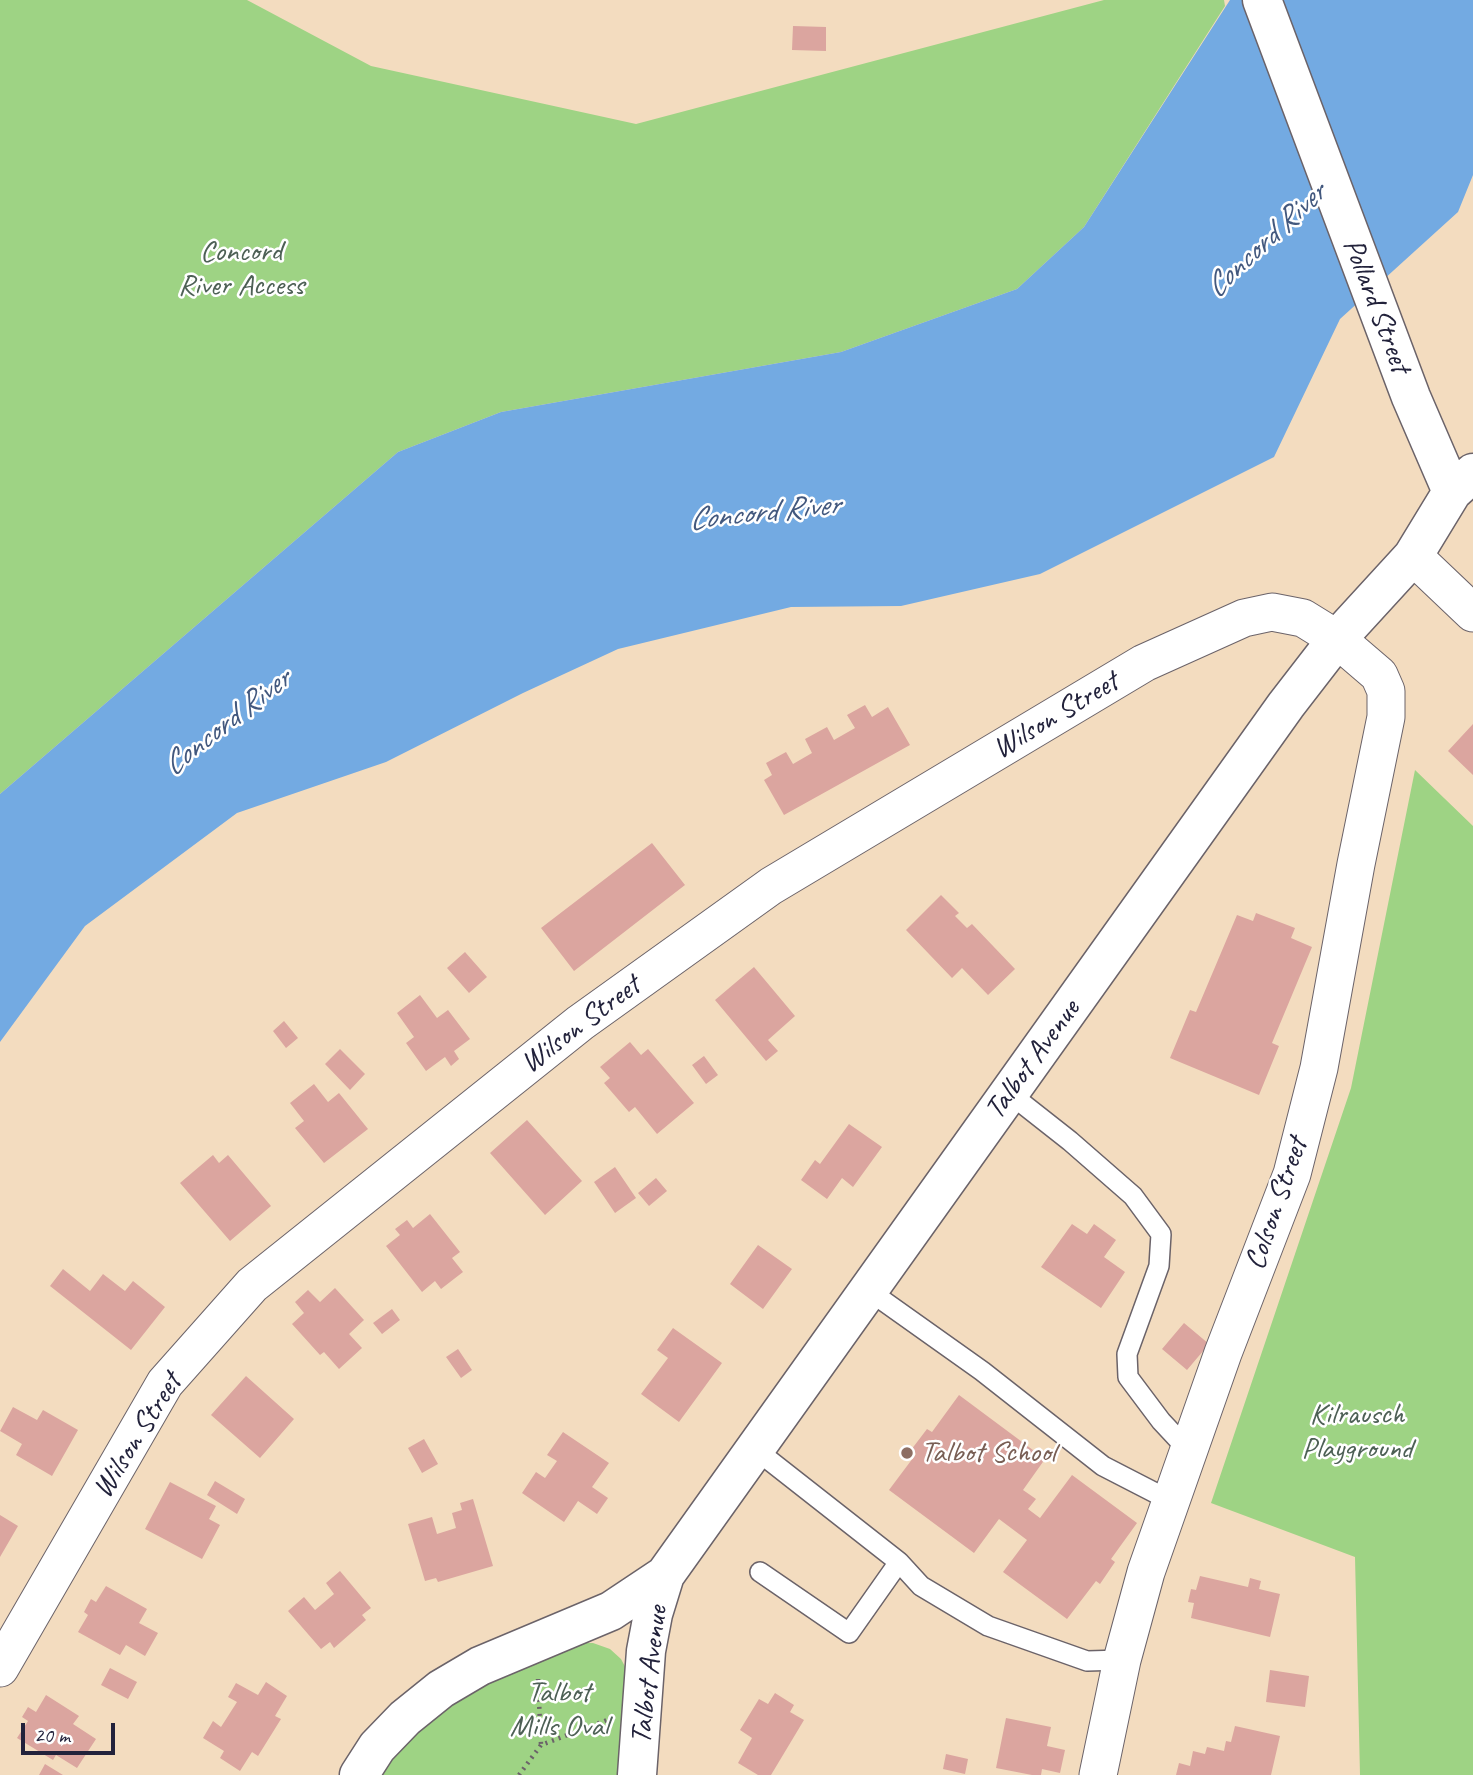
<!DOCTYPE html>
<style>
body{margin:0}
#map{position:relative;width:1473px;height:1775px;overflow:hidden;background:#f3dcbf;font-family:Caveat,sans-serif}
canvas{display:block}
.scale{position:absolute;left:21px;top:1723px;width:94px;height:32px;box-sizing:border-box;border:4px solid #22223b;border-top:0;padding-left:9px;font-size:21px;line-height:24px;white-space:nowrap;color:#22223b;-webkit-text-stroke:5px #fff;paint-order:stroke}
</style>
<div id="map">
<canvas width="1473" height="1775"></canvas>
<div class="scale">20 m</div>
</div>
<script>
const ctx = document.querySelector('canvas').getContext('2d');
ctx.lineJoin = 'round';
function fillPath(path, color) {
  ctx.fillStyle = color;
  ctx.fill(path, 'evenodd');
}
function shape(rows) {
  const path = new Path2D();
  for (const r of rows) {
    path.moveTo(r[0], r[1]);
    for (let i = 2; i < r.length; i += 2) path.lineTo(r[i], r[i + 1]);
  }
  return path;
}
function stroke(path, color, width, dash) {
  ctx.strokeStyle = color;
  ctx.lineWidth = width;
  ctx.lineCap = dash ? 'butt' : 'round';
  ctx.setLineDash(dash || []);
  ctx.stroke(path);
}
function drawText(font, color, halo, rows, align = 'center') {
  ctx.font = font + ' Caveat,sans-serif';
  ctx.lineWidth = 5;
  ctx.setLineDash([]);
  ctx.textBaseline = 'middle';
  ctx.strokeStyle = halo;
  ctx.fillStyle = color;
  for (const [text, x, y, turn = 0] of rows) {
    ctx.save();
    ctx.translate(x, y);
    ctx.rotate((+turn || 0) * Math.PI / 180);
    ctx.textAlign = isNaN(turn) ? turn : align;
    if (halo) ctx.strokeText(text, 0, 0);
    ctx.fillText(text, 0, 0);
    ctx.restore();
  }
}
const green = shape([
 [0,0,247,0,371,66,636,124,1104,0,1224,0,1225,6,1084,227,1017,289,841,352,501,412,398,452,0,794],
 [1415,770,1473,826,1473,1775,1360,1775,1355,1557,1211,1503,1351,1088],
 [565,1643,593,1643,610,1649,621,1659,630,1676,637,1775,359,1775,405,1718]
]);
const water = shape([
 [1230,0,1473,0,1473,175,1458,212,1340,319,1274,457,1040,574,901,606,791,607,618,649,523,693,386,762,237,813,85,926,0,1042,0,794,398,452,501,412,841,352,1017,289,1084,227]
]);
const building = shape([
 [793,26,826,27,826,51,792,50],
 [865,705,872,717,888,707,910,745,784,815,764,780,772,775,766,763,786,752,793,764,812,753,805,739,827,727,834,740,855,728,847,715],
 [1473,724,1473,775,1448,751],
 [652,843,685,885,574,971,541,928],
 [941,895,959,913,955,916,967,928,972,924,1015,969,988,995,962,968,952,978,906,930],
 [1256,913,1295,928,1291,938,1312,947,1272,1043,1279,1046,1259,1095,1170,1058,1190,1010,1196,1012,1237,915,1253,921],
 [465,952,487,977,469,993,447,968],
 [754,967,795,1016,768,1040,778,1051,766,1061,715,1000],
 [420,995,437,1018,448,1010,470,1039,454,1051,459,1059,451,1066,445,1057,426,1071,406,1043,414,1037,397,1013],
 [284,1021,298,1038,286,1048,273,1031],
 [630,1042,641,1055,648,1049,694,1103,657,1134,635,1107,629,1112,604,1083,610,1078,600,1067],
 [340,1049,365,1074,350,1090,325,1064],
 [704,1056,718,1075,706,1084,692,1065],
 [314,1084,328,1102,339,1093,368,1129,324,1163,295,1128,304,1121,290,1103],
 [527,1120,582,1181,545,1215,490,1153],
 [849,1124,882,1147,853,1187,842,1178,827,1199,801,1180,815,1160,820,1164],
 [213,1155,219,1163,228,1155,271,1206,230,1241,180,1183],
 [615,1167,636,1198,615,1213,594,1182],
 [656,1178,667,1191,649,1206,638,1193],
 [430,1214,460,1252,452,1258,463,1272,441,1289,435,1281,422,1292,386,1246,400,1235,395,1229,407,1220,413,1228],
 [1072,1224,1087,1234,1094,1224,1116,1240,1104,1257,1125,1272,1101,1308,1041,1267],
 [758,1245,792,1269,763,1309,730,1284],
 [63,1269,90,1291,103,1274,125,1291,133,1281,165,1307,131,1350,50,1286],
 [335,1288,364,1320,349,1334,362,1348,339,1369,324,1352,320,1355,292,1324,304,1313,295,1302,308,1290,320,1302],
 [392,1309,400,1320,382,1334,373,1323],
 [1184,1323,1209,1344,1187,1370,1162,1349],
 [673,1328,722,1363,679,1422,641,1394,668,1358,657,1350],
 [458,1349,472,1370,461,1378,446,1357],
 [246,1376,294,1419,260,1458,211,1415],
 [959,1395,1045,1459,1023,1490,1036,1499,1028,1509,1040,1518,1072,1475,1137,1523,1111,1559,1115,1562,1100,1584,1096,1581,1067,1619,1003,1572,1027,1540,999,1519,974,1553,889,1490,916,1454,911,1450,927,1429,932,1432],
 [13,1407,37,1420,43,1410,78,1430,52,1476,16,1455,22,1444,0,1431],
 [563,1432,609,1463,592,1487,608,1498,597,1514,578,1501,564,1522,522,1493,536,1472,545,1478,557,1461,547,1455],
 [424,1439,438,1464,422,1473,408,1448],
 [215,1481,245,1499,237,1514,207,1495],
 [170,1482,216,1506,209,1519,220,1525,202,1559,145,1529],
 [473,1499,493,1566,438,1582,436,1578,425,1581,408,1524,432,1517,437,1534,456,1528,452,1513,462,1510,460,1503],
 [0,1515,18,1526,0,1557],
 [340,1571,371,1608,362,1615,366,1620,334,1648,330,1642,321,1649,288,1611,304,1597,315,1610,334,1594,326,1583],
 [1200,1576,1248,1587,1250,1578,1261,1581,1259,1589,1280,1594,1270,1637,1191,1618,1194,1603,1188,1602,1191,1589,1196,1590],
 [106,1586,147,1609,139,1623,158,1633,145,1656,126,1645,120,1655,78,1632,88,1615,84,1612,91,1599,96,1602],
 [110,1668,137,1682,128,1699,101,1685],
 [1270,1670,1309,1676,1305,1707,1266,1702],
 [266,1682,287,1696,275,1716,281,1719,258,1756,252,1752,240,1771,220,1758,224,1751,203,1738,213,1721,221,1727,237,1702,228,1697,236,1683,258,1695],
 [775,1693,794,1705,790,1712,804,1720,771,1775,758,1775,738,1763,752,1738,740,1730,759,1699,768,1704],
 [46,1695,79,1716,73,1724,96,1739,77,1768,56,1755,53,1760,17,1738,28,1721,22,1717,28,1707,36,1712],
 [1006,1718,1051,1727,1047,1746,1065,1750,1060,1773,1042,1769,1041,1775,1032,1775,996,1768],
 [1235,1726,1280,1736,1271,1775,1176,1775,1179,1763,1190,1766,1193,1751,1205,1754,1207,1747,1224,1751,1226,1741,1231,1742],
 [946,1754,968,1759,965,1774,943,1769],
 [45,1764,63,1775,39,1775]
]);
const path = shape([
 [538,1679,541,1745],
 [519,1775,541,1745,607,1720]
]);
const lane = shape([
 [1009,1093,1070,1141,1133,1196,1161,1234,1159,1266,1127,1354,1128,1377,1161,1421,1189,1451],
 [868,1290,982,1371,1103,1466,1171,1501],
 [755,1449,899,1562,849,1633,760,1572],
 [899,1562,921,1586,988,1626,1087,1661,1122,1660]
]);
const street = shape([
 [1413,556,1473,613],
 [0,1668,165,1383,252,1285,580,1023,771,886,1144,663,1244,618,1272,612,1303,618,1337,639,1379,675,1386,691,1386,717,1356,864,1319,1068,1292,1174,1223,1353,1146,1572,1122,1660,1098,1775]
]);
const secondary = shape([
 [1262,0,1411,397,1452,492],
 [359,1775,377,1747,405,1718,441,1689,480,1666,611,1611,665,1575],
 [637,1775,646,1651,653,1614,665,1575,1286,705,1337,639,1413,556,1452,492,1473,473]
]);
const markers = [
 [907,1453,7,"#8d6e63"]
];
const parkNames = [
 ["Concord",241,252],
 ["River Access",241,286],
 ["Kilrausch",1357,1415],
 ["Playground",1357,1449],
 ["Talbot",559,1693],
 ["Mills Oval",559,1727]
];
const streetNames = [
 ["Pollard Street",1376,306,69],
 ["Wilson Street",1056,716,-31],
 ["Wilson Street",581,1025,-37],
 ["Talbot Avenue",1033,1060,-54],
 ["Colson Street",1277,1204,-71],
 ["Wilson Street",138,1436,-58],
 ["Talbot Avenue",650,1675,-83]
];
const educationNames = [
 ["Talbot School",921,1453]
];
const waterNames = [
 ["Concord River",1266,241,-43],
 ["Concord River",764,513,-6],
 ["Concord River",227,723,-38]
];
fillPath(green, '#9ed384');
fillPath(water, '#73aae2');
fillPath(building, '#dba59f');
stroke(lane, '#6b6369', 22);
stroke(street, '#6b6369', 39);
stroke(secondary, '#6b6369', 41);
stroke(path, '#6b6369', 4.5, [2, 5]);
stroke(lane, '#fff', 19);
stroke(street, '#fff', 37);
stroke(secondary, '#fff', 38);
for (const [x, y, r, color] of markers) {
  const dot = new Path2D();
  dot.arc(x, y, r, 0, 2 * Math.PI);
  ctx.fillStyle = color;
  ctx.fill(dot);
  stroke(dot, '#fff', 2.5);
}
drawText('30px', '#4d6055', '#fff', parkNames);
drawText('30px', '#22223b', '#fff', streetNames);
drawText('30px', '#785e54', '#fff', educationNames, 'left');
drawText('italic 32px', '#42587e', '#fff', waterNames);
</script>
